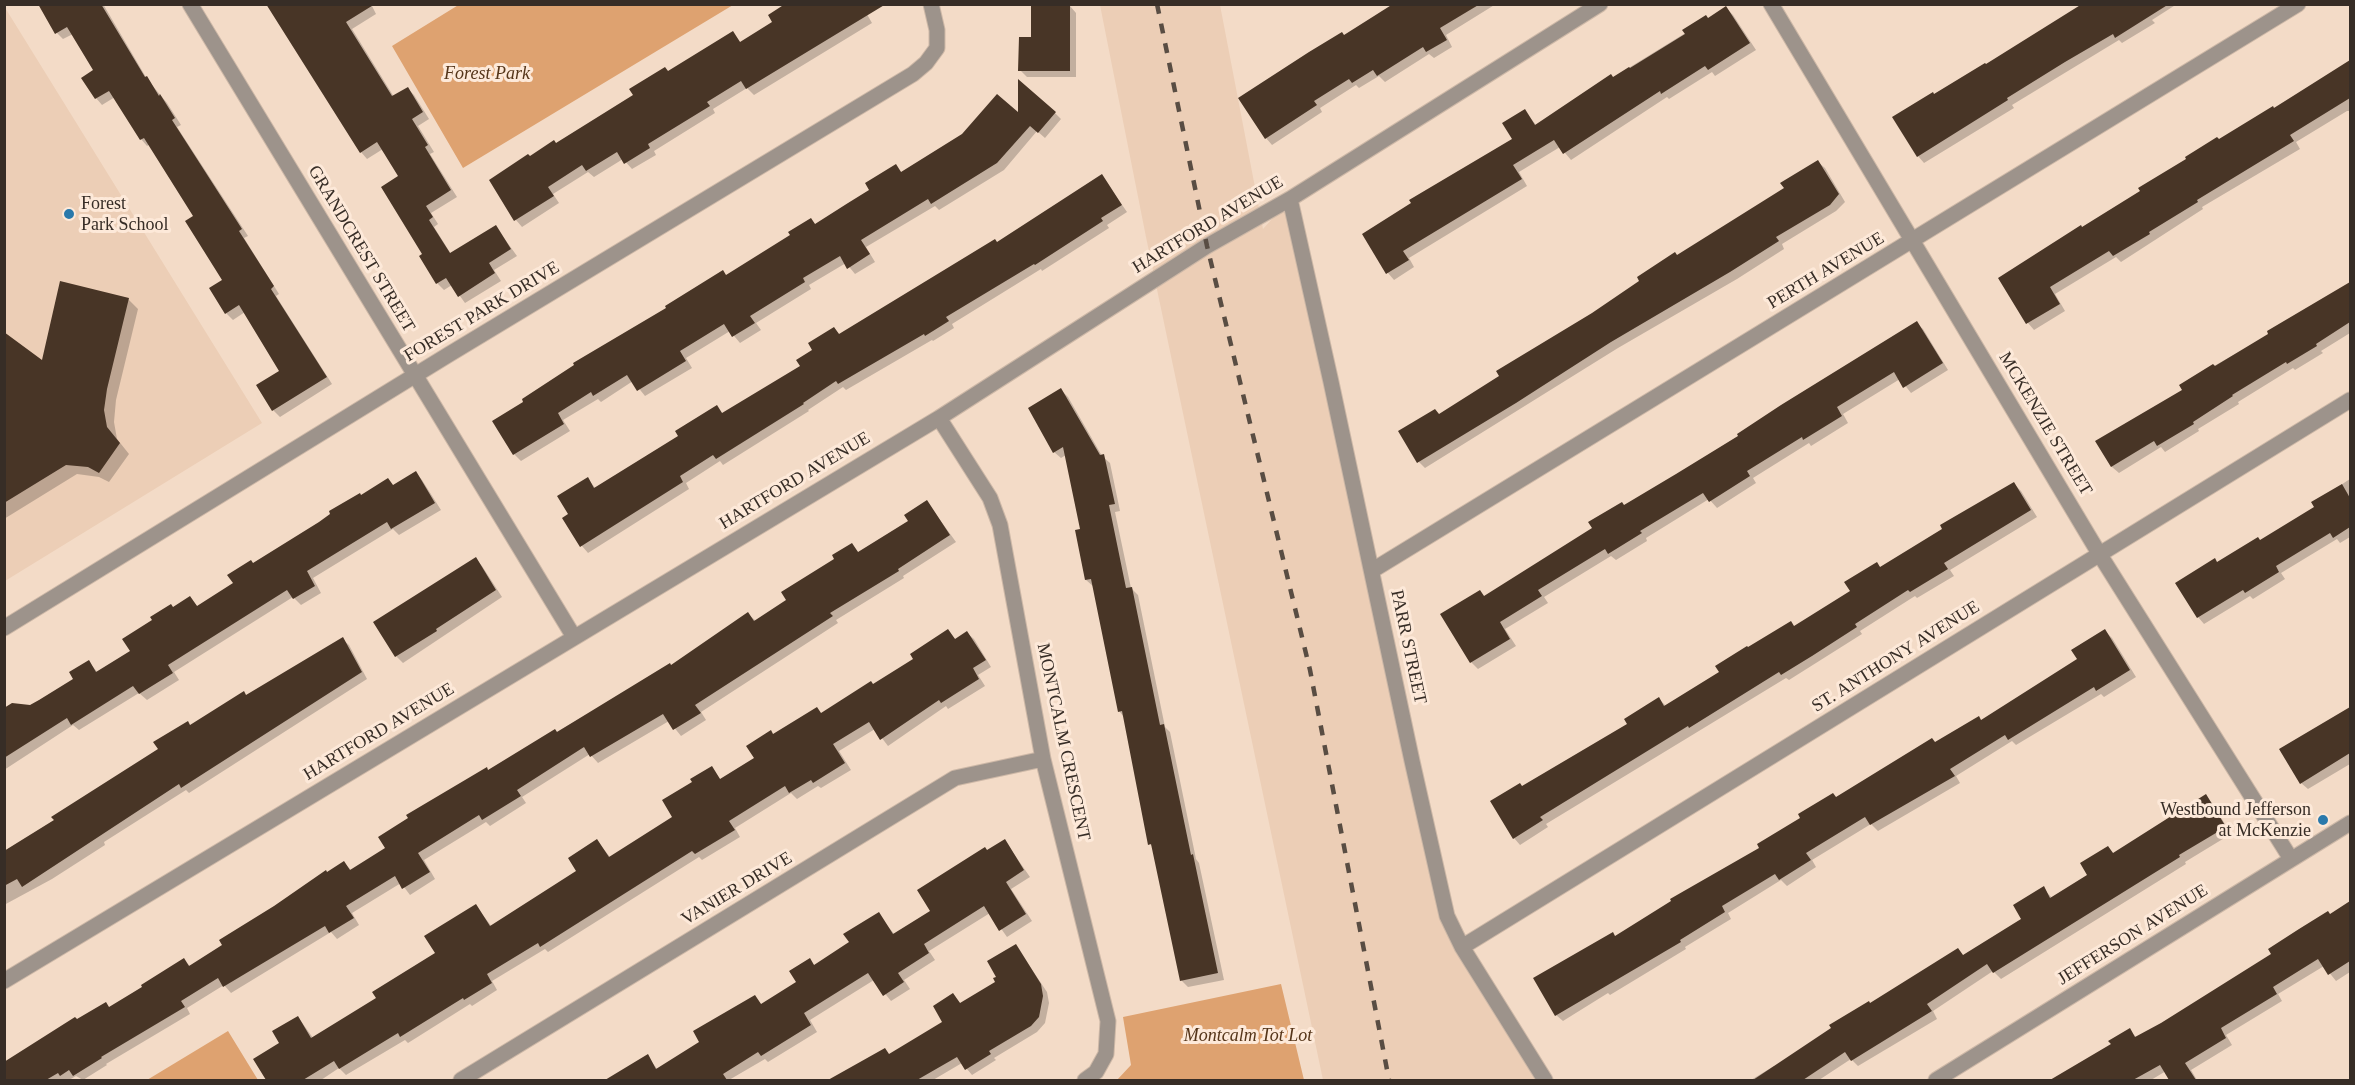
<!DOCTYPE html>
<style>
body{margin:0}
#map{position:relative;width:2355px;height:1085px;overflow:hidden;background:#f3dbc7;font-family:Georgia,serif}
canvas{display:block}
.frame{position:absolute;inset:0;border:6px solid #372d26;pointer-events:none}
</style>
<div id="map">
<canvas width="2355" height="1085"></canvas>
<div class="frame"></div>
</div>
<script>
const ctx = document.querySelector('canvas').getContext('2d');
ctx.lineJoin = 'round';
function fillPath(path, color) {
  ctx.fillStyle = color;
  ctx.fill(path, 'evenodd');
}
function shape(rows) {
  const path = new Path2D();
  for (const r of rows) {
    path.moveTo(r[0], r[1]);
    for (let i = 2; i < r.length; i += 2) path.lineTo(r[i], r[i + 1]);
  }
  return path;
}
function stroke(path, color, width, dash) {
  ctx.strokeStyle = color;
  ctx.lineWidth = width;
  ctx.lineCap = dash ? 'butt' : 'round';
  ctx.setLineDash(dash || []);
  ctx.stroke(path);
}
function drawText(font, color, halo, rows, align = 'center') {
  ctx.font = font + ' Georgia,serif';
  ctx.lineWidth = 6;
  ctx.setLineDash([]);
  ctx.textBaseline = 'middle';
  ctx.strokeStyle = halo;
  ctx.fillStyle = color;
  for (const [text, x, y, turn = 0] of rows) {
    ctx.save();
    ctx.translate(x, y);
    ctx.rotate((+turn || 0) * Math.PI / 180);
    ctx.textAlign = isNaN(turn) ? turn : align;
    if (halo) ctx.strokeText(text, 0, 0);
    ctx.fillText(text, 0, 0);
    ctx.restore();
  }
}
const built = shape([
 [1100,5,1220,5,1263,229,1290,199,1438,908,1545,1080,1323,1080,1146,237],
 [4,6,262,423,5,581,4,581]
]);
const green = shape([
 [460,4,733,4,733,5,463,168,392,46],
 [1281,984,1304,1080,1117,1080,1131,1065,1123,1017],
 [228,1031,258,1080,147,1080]
]);
const shadow = shape([
 [41,4,103,4,147,79,167,103,181,125,177,127,248,236,244,238,279,294,276,296,332,384,280,417,273,410,258,386,281,371,245,312,233,320,226,313,224,280,195,217,150,144,147,146,141,139,115,97,102,105,96,98,95,71,73,34,63,39,57,33],
 [268,4,371,4,376,14,352,29,394,97,408,89,414,95,429,119,418,126,434,152,430,154,457,197,431,213,438,224,434,227,451,254,496,227,517,256,494,270,501,281,465,303,452,285,444,290,437,283,421,257,424,254,400,177,383,149,367,159,361,152],
 [861,4,872,23,754,95,747,88,713,109,715,113,654,151,656,155,632,169,623,159,594,177,588,172,553,194,559,203,522,227,516,220,491,180,556,144,635,96,668,72,732,32,741,43],
 [1033,4,1070,6,1076,13,1076,77,1027,77,1020,70,1032,39],
 [1435,4,1496,4,1446,35,1452,47,1434,58,1429,54,1385,82,1379,76,1359,88,1356,85,1320,108,1322,112,1272,145,1266,138,1344,36],
 [2085,4,2177,4,2152,20,2155,23,2122,43,2119,40,2012,105,2014,108,1924,163,1918,156,1935,96],
 [1726,8,1733,15,1756,50,1715,76,1712,72,1669,99,1667,97,1571,160,1560,147,1519,172,1527,186,1409,258,1414,267,1394,280,1388,273,1364,235,1514,139,1525,111,1536,125],
 [2350,62,2350,111,2347,111,2296,142,2300,149,2202,207,2203,209,2121,262,2116,257,2055,294,2065,311,2034,330,2028,323,2000,278,2083,229,2219,141],
 [1055,113,1061,119,1045,138,1037,131,1004,170,939,210,935,206,866,247,875,262,855,274,846,263,809,285,811,289,756,323,761,330,740,343,730,331,686,358,692,368,645,396,633,381,601,402,598,399,563,420,570,431,521,461,514,454,494,421,792,235,811,220,816,225,871,190,896,166,902,173,1020,116],
 [1818,162,1825,168,1845,202,1836,211,1782,244,1784,249,1737,279,1618,348,1425,468,1419,462,1440,415,1501,377,1677,256,1786,189],
 [1102,176,1127,212,1107,225,1109,228,1042,271,1041,269,952,324,954,328,933,341,932,340,846,390,843,387,808,410,809,411,723,465,720,461,686,483,689,489,588,553,582,546,564,518,570,515,588,479,596,489,680,436,716,407,723,414,802,367,834,329,840,335,997,243],
 [2350,284,2350,333,2321,351,2323,353,2295,370,2293,368,2238,402,2239,404,2198,429,2199,431,2165,452,2161,447,2119,473,2112,467,2097,441,2184,391,2181,385,2270,334,2269,332],
 [128,299,138,309,116,400,114,422,117,439,129,454,109,482,99,477,77,474,4,519,4,334,43,362],
 [1916,323,1923,329,1948,370,1911,393,1900,379,1843,414,1848,423,1811,446,1809,443,1753,478,1756,483,1717,508,1709,499,1646,538,1647,541,1616,560,1611,556,1544,597,1548,603,1505,629,1516,646,1478,669,1471,662,1480,592,1485,597],
 [1061,390,1068,397,1102,456,1110,463,1120,511,1115,512,1131,588,1138,595,1165,727,1170,732,1196,859,1199,863,1224,980,1188,987,1182,981,1153,847,1150,844,1124,717,1119,711,1094,587,1086,580,1081,530,1066,455,1061,458,1054,452],
 [416,473,422,480,441,510,399,535,393,529,313,578,321,593,301,605,293,597,174,672,179,680,147,700,139,693,79,730,73,725,4,770,4,709,30,706,75,679,89,662,98,673,132,652,173,609,190,598,198,607,235,584,253,564,362,497,394,486],
 [2350,479,2350,537,2340,543,2337,539,2281,573,2285,579,2253,599,2250,596,2204,624,2198,617,2218,563,2260,542,2316,508,2313,503],
 [2014,484,2021,491,2037,517,1950,570,1954,576,1917,598,1915,596,1860,631,1862,634,1789,680,1786,678,1546,824,1548,827,1520,845,1514,838,1523,788,1629,724,1659,699,1666,706,1721,673,1748,649,1795,627,1852,592,1877,564,1881,568],
 [927,502,956,542,903,576,904,578,836,620,838,623,701,712,706,720,681,736,669,721,598,763,590,754,522,797,526,803,490,826,486,822,424,860,435,879,410,895,401,883,352,913,359,925,337,939,331,932,231,993,224,985,187,1008,190,1014,106,1064,107,1065,83,1080,76,1076,69,1080,4,1080,4,1068,78,1021,110,1008,183,960,190,966,225,946,344,863,351,870,387,848,489,771,671,666,748,614,756,621,788,600,852,545,859,553,910,522],
 [476,559,482,566,502,597,403,663,396,656,375,622],
 [948,631,956,640,967,633,974,639,991,667,978,675,985,686,948,709,946,706,888,746,875,729,839,751,851,770,821,788,818,786,797,799,791,793,735,828,740,837,702,860,699,857,548,952,545,949,492,981,497,990,472,1006,470,1004,408,1043,405,1040,346,1075,339,1068,321,1080,268,1080,255,1060,281,1043,298,1017,313,1038,378,999,437,954,476,906,492,927,578,872,597,841,610,857,674,817,694,783,711,768,721,780,756,758,774,735,822,714,873,686,915,659],
 [2105,631,2112,638,2136,677,2104,697,2101,694,2016,745,2012,741,1956,776,1960,783,1878,831,1871,824,1812,860,1816,867,1787,886,1781,880,1728,913,1731,919,1685,947,1686,949,1610,995,1608,993,1563,1021,1556,1015,1616,937,1761,848,1836,798,1935,744,1982,721,2079,660],
 [342,639,349,645,367,679,189,793,186,790,104,842,105,845,52,879,4,905,4,852,56,821,191,726,247,696],
 [2350,708,2350,764,2308,789,2301,783,2281,750],
 [2206,796,2212,803,2231,834,2185,862,2186,864,2001,979,1993,971,1933,1011,1937,1019,1858,1066,1851,1059,1819,1080,1751,1080,1774,1066,1775,1067,1871,1005,1964,956,2023,919,2043,888,2052,898,2089,876,2108,848,2114,854],
 [1005,841,1030,877,1011,889,1032,921,1007,937,990,913,929,951,935,960,904,980,910,989,891,1001,874,980,810,1020,817,1032,768,1062,765,1059,729,1080,608,1080,647,1056,658,1070,701,1042,755,997,762,1005,798,983,810,960,815,966,851,943,878,914,895,935,932,911,987,851],
 [2350,903,2350,972,2336,981,2324,966,2278,994,2282,1001,2226,1035,2232,1045,2191,1070,2197,1080,2171,1080,2166,1071,2151,1080,2067,1080,2129,1030,2137,1038,2273,955],
 [1016,946,1047,992,1049,1003,1045,1023,1037,1032,994,1058,996,1060,972,1075,962,1063,933,1080,851,1080,846,1072,890,1055,944,1022,953,995,961,1004,998,982]
]);
const building = shape([
 [38,4,101,4,145,77,147,76,159,96,160,94,175,118,172,120,242,229,239,231,274,286,271,289,327,377,272,411,256,385,279,371,239,305,225,314,209,288,222,280,185,221,193,216,144,138,140,140,109,91,95,99,81,78,93,70,67,27,55,34],
 [266,4,375,4,346,22,392,96,408,87,423,112,412,119,428,145,425,147,451,190,426,206,433,217,429,220,450,253,496,225,511,249,489,263,495,273,458,297,446,278,436,284,419,256,422,254,381,187,398,176,377,142,360,153],
 [785,4,886,4,746,89,741,81,707,102,710,106,648,144,650,148,624,164,617,152,586,171,582,165,548,187,554,196,514,221,489,180,528,154,530,156,554,140,556,143,633,95,629,89,665,67,668,71,733,31,740,42,772,22,768,15],
 [1393,4,1480,4,1440,28,1447,40,1426,52,1423,47,1377,76,1373,70,1352,83,1349,79,1314,101,1317,105,1265,139,1238,98,1309,52,1342,32,1344,35],
 [2082,4,2169,4,2115,38,2113,34,2065,62,2007,98,2008,100,1917,157,1892,117,1933,92,1934,94,1985,63,1986,64],
 [1031,5,1070,5,1070,71,1018,71,1019,37,1031,37],
 [1726,6,1750,43,1708,70,1705,66,1661,94,1660,91,1563,154,1554,140,1513,165,1522,179,1403,251,1409,260,1386,274,1362,234,1411,203,1409,200,1512,139,1502,123,1525,109,1535,125,1611,74,1613,77,1629,67,1630,68,1685,34,1682,30,1706,15,1708,18],
 [2350,60,2350,98,2290,135,2294,141,2197,200,2198,202,2149,232,2150,234,2113,256,2109,251,2050,287,2060,304,2026,324,1998,278,2081,225,2082,227,2140,191,2138,188,2186,159,2185,157,2217,137,2219,139,2273,106,2274,108],
 [1018,79,1056,112,1038,133,1030,126,997,163,931,204,928,199,861,240,870,254,847,269,840,256,803,278,805,282,750,316,755,323,732,337,724,324,680,351,686,361,637,391,627,375,593,396,591,392,558,413,564,424,513,455,492,421,523,402,522,399,574,365,573,363,666,308,665,306,723,270,726,275,790,235,788,232,811,218,815,224,848,203,869,190,865,183,896,164,901,172,962,134,997,94,1018,112],
 [1818,160,1839,194,1830,205,1776,237,1779,241,1730,272,1611,342,1516,403,1417,463,1398,431,1435,409,1439,414,1499,376,1496,371,1592,313,1639,281,1637,277,1675,252,1677,255,1784,188,1780,183],
 [1102,174,1122,205,1101,218,1103,221,1035,265,1034,264,946,317,949,321,925,336,924,334,838,384,836,381,803,403,804,404,716,459,713,455,680,476,683,482,580,547,562,518,568,514,557,496,588,477,594,488,678,436,675,431,717,405,722,413,800,366,796,360,812,350,808,343,834,327,839,334,995,239,997,242],
 [60,281,129,298,107,389,104,410,107,427,120,443,99,473,88,467,66,465,4,503,4,332,42,360],
 [2350,282,2350,322,2316,344,2317,346,2287,364,2286,362,2232,395,2233,396,2193,422,2194,424,2157,446,2154,441,2111,467,2095,441,2182,390,2179,385,2213,364,2215,366,2268,334,2267,331],
 [1917,321,1943,363,1903,388,1894,372,1837,407,1842,416,1803,440,1802,437,1747,471,1750,476,1709,502,1703,493,1640,531,1642,533,1608,554,1605,549,1538,590,1542,596,1500,622,1510,639,1470,663,1440,614,1480,590,1484,596,1592,528,1588,522,1622,502,1624,505,1676,474,1738,436,1737,434,1781,405],
 [1061,388,1100,455,1104,454,1115,504,1109,505,1126,588,1132,587,1160,725,1164,724,1191,855,1193,854,1218,973,1180,981,1151,844,1148,845,1122,711,1118,712,1091,579,1085,580,1075,530,1080,529,1063,447,1053,453,1028,408],
 [416,471,435,503,391,529,387,522,307,571,315,586,293,599,287,590,168,665,173,673,139,694,133,686,71,725,67,718,4,758,4,708,12,703,30,705,39,700,73,679,69,672,89,660,96,672,130,651,122,639,152,620,150,617,171,604,173,607,190,596,197,606,233,583,227,575,251,560,253,563,319,522,330,514,329,511,360,493,361,495,388,478,393,485],
 [2014,482,2031,510,1944,563,1948,569,1910,592,1908,590,1855,624,1857,627,1812,656,1781,675,1779,672,1689,728,1688,726,1636,758,1540,817,1543,820,1513,839,1490,801,1520,783,1522,786,1627,724,1624,719,1659,697,1664,706,1719,672,1715,666,1747,646,1748,647,1791,621,1794,626,1850,591,1844,582,1877,562,1880,567,1942,529,1940,525],
 [2342,484,2350,498,2350,527,2333,538,2330,533,2276,566,2279,572,2245,593,2243,590,2197,618,2175,583,2215,558,2217,562,2258,537,2260,540,2314,507,2311,502],
 [927,500,950,535,898,569,899,571,830,613,833,616,695,705,701,713,673,730,663,714,590,757,584,747,517,790,521,796,482,820,479,815,418,853,430,872,402,889,395,876,346,906,354,918,329,933,325,926,223,987,218,978,181,1001,185,1007,101,1057,102,1058,73,1076,69,1070,60,1076,58,1073,46,1080,4,1080,4,1062,75,1017,77,1019,106,1002,109,1007,142,987,141,985,184,958,189,966,222,945,219,940,274,906,326,870,327,872,344,861,350,870,385,848,378,837,408,818,406,815,487,767,488,770,555,729,557,732,670,663,671,665,748,612,754,621,786,600,781,592,834,559,832,555,852,543,858,552,908,521,904,515],
 [476,557,496,590,436,629,437,631,395,657,373,622],
 [948,629,955,639,967,631,986,660,973,668,979,679,941,703,939,700,880,740,869,722,833,744,845,763,813,783,811,780,789,793,785,786,729,821,735,830,695,854,692,851,540,947,538,943,487,974,492,983,464,1000,463,998,400,1037,398,1033,339,1069,334,1061,303,1080,266,1080,253,1059,279,1043,272,1031,298,1016,311,1038,376,998,372,992,435,953,424,936,476,904,490,926,576,871,568,858,597,839,609,857,672,817,662,800,692,782,690,779,712,766,720,779,754,758,746,746,771,730,773,734,817,707,821,713,871,681,873,684,913,659,910,654],
 [2105,629,2130,670,2096,691,2094,687,2008,740,2005,735,1950,769,1955,776,1870,825,1865,817,1806,853,1811,860,1779,880,1775,874,1722,906,1725,912,1680,940,1681,942,1555,1016,1533,978,1613,932,1615,936,1671,901,1670,899,1759,848,1757,844,1800,818,1798,814,1833,793,1836,797,1932,738,1935,742,1979,716,1981,720,2077,659,2071,650],
 [343,637,362,672,181,788,179,784,22,887,17,879,4,886,4,851,54,820,51,817,158,749,153,742,188,721,190,725,244,691,246,695],
 [2350,707,2350,753,2300,784,2279,749],
 [2206,794,2226,827,2179,855,2180,857,1993,973,1987,964,1927,1004,1932,1011,1851,1061,1845,1052,1803,1080,1753,1080,1831,1028,1829,1025,1869,1001,1870,1003,1958,948,1963,955,2021,919,2013,905,2044,886,2050,898,2087,875,2080,863,2108,846,2113,853],
 [1005,839,1024,870,1006,882,1026,914,999,931,984,906,924,944,929,953,898,973,904,982,883,996,868,973,804,1013,811,1025,761,1056,758,1052,723,1074,727,1080,605,1080,648,1054,656,1069,699,1042,693,1031,755,995,761,1004,796,982,789,971,810,958,814,965,849,942,843,934,879,912,893,934,930,911,917,890,985,847,987,850],
 [2350,901,2350,961,2328,975,2318,959,2273,987,2277,994,2221,1028,2226,1038,2185,1063,2196,1080,2169,1080,2160,1065,2133,1080,2050,1080,2111,1044,2108,1041,2130,1028,2135,1037,2161,1023,2271,954,2268,949,2299,929,2328,911,2330,914],
 [1016,944,1041,984,1043,996,1039,1017,1031,1026,989,1051,991,1054,965,1070,957,1057,917,1080,828,1080,885,1048,889,1054,942,1022,933,1006,953,993,960,1003,995,982,993,978,996,977,987,961]
]);
const minor = shape([
 [190,4,574,637],
 [1771,4,2100,555,2291,859],
 [1290,199,1331,382,1412,761,1447,916,1462,947,1545,1080],
 [939,418,990,498,1000,525,1043,759,1108,1021,1106,1054,1096,1072,1085,1080],
 [1373,570,2298,4],
 [4,628,448,355,913,74,926,63,937,48,937,30,931,4],
 [1462,947,2350,400],
 [4,981,939,418,1207,246,1290,199,1600,4],
 [461,1080,955,778,1043,759],
 [1936,1080,2350,823]
]);
const rail = shape([
 [1157,4,1207,246,1310,670,1389,1080]
]);
const markers = [
 [69,214,6,"#2a79ab"],
 [2323,820,6,"#2a79ab"]
];
const parkNames = [
 ["Forest Park",487,74],
 ["Montcalm Tot Lot",1248,1036]
];
const poiNames = [
 ["Forest",81,204],
 ["Park School",81,225],
 ["Westbound Jefferson",2311,810,"right"],
 ["at McKenzie",2311,831,"right"]
];
const streetNames = [
 ["HARTFORD AVENUE",1208,225,-31],
 ["GRANDCREST STREET",361,249,59],
 ["PERTH AVENUE",1826,271,-31],
 ["FOREST PARK DRIVE",482,312,-31],
 ["MCKENZIE STREET",2045,424,59],
 ["HARTFORD AVENUE",795,481,-31],
 ["PARR STREET",1408,647,78],
 ["ST. ANTHONY AVENUE",1896,657,-32],
 ["HARTFORD AVENUE",379,732,-31],
 ["MONTCALM CRESCENT",1063,742,78],
 ["VANIER DRIVE",737,889,-31],
 ["JEFFERSON AVENUE",2133,935,-32]
];
fillPath(built, '#ecceb6');
fillPath(green, '#dea270');
fillPath(shadow, '#0003');
fillPath(building, '#483526');
stroke(minor, '#cdb8a7', 17);
stroke(minor, '#9d938b', 15);
stroke(rail, '#594d43', 4.5, [10, 10]);
for (const [x, y, r, color] of markers) {
  const dot = new Path2D();
  dot.arc(x, y, r, 0, 2 * Math.PI);
  ctx.fillStyle = color;
  ctx.fill(dot);
  stroke(dot, '#fde9d9', 2);
}
drawText('italic 18px', '#553519', '#fde9d9', parkNames);
drawText('18px', '#372d26', '#fde9d9', poiNames, 'left');
drawText('18px', '#372d26', '#fde9d9', streetNames);
</script>
